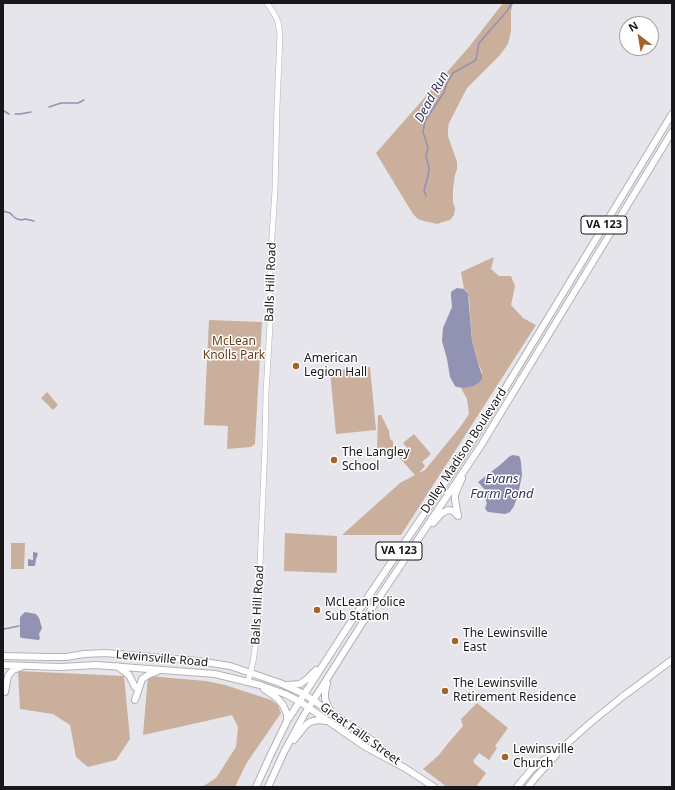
<!DOCTYPE html>
<style>
body{margin:0}
#map{position:relative;width:675px;height:790px;overflow:hidden;background:#e5e5eb;font-family:"Noto Sans",sans-serif}
canvas{display:block}
.frame{position:absolute;inset:0;border:4px solid #171719;pointer-events:none}
.north{position:absolute;left:619px;top:16px;width:40px;height:40px;box-sizing:border-box;background:#fff;border:1px solid #a2a2a3;border-radius:50%;rotate:329deg;font-size:11px;font-weight:700;line-height:16px;text-align:center;color:#171719}
.north::after{content:'';display:block;margin:auto;width:14px;height:18px;background:#a3632c;clip-path:polygon(50% 0,100% 100%,50% 72%,0 100%)}
</style>
<div id="map">
<canvas width="675" height="790"></canvas>
<div class="frame"></div>
<div class="north">N</div>
</div>
<script>
const ctx = document.querySelector('canvas').getContext('2d');
ctx.lineJoin = 'round';
function fillPath(path, color) {
  ctx.fillStyle = color;
  ctx.fill(path, 'evenodd');
}
function shape(rows) {
  const path = new Path2D();
  for (const r of rows) {
    path.moveTo(r[0], r[1]);
    for (let i = 2; i < r.length; i += 2) path.lineTo(r[i], r[i + 1]);
  }
  return path;
}
function stroke(path, color, width, dash) {
  ctx.strokeStyle = color;
  ctx.lineWidth = width;
  ctx.lineCap = dash ? 'butt' : 'round';
  ctx.setLineDash(dash || []);
  ctx.stroke(path);
}
function drawText(font, color, halo, rows, align = 'center') {
  ctx.font = font + ' "Noto Sans",sans-serif';
  ctx.lineWidth = 3;
  ctx.setLineDash([]);
  ctx.textBaseline = 'middle';
  ctx.strokeStyle = halo;
  ctx.fillStyle = color;
  for (const [text, x, y, turn = 0] of rows) {
    ctx.save();
    ctx.translate(x, y);
    ctx.rotate((+turn || 0) * Math.PI / 180);
    ctx.textAlign = isNaN(turn) ? turn : align;
    if (halo) ctx.strokeText(text, 0, 0);
    ctx.fillText(text, 0, 0);
    ctx.restore();
  }
}
const green = shape([
 [503,3,513,3,511,11,511,31,508,44,500,55,467,88,449,123,448,129,448,136,457,162,457,169,455,175,453,189,453,202,455,208,454,215,450,220,443,222,437,224,424,221,418,219,413,214,376,153,469,47],
 [494,257,491,269,499,276,511,276,515,286,511,305,523,318,536,325,401,535,342,535,400,483,415,475,398,456,407,448,403,443,414,434,431,454,422,462,425,466,419,473,425,470,461,426,469,414,467,399,461,388,474,386,479,383,482,379,482,372,477,360,472,341,469,298,466,290,464,289,461,272],
 [209,320,262,322,255,442,255,444,251,447,227,449,228,426,204,425],
 [370,367,376,430,336,434,330,371],
 [47,392,58,405,53,410,41,398],
 [378,415,381,415,389,431,390,439,393,441,393,451,390,453,380,453,377,450],
 [285,533,337,536,337,571,335,573,284,571],
 [11,543,25,543,24,569,11,569],
 [18,671,124,676,130,739,116,760,88,767,76,757,70,725,53,714,20,709],
 [148,676,206,681,225,685,271,700,278,705,281,713,246,764,235,787,202,787,216,778,236,747,238,727,232,715,206,721,143,735],
 [477,703,508,728,495,746,497,748,489,760,479,753,473,761,475,764,486,773,476,787,447,787,423,769,438,756,450,741,463,726,461,719]
]);
const water = shape([
 [457,288,464,289,468,294,472,341,477,360,482,375,482,379,479,383,474,386,464,388,457,387,455,386,450,377,447,359,442,341,443,328,452,307,451,296,451,293,452,291],
 [513,455,519,456,520,458,521,462,522,475,518,495,514,506,510,512,505,514,488,512,486,510,485,508,487,503,483,495,485,490,478,482,500,465,510,456],
 [33,552,38,553,37,557,36,559,35,566,28,566,28,559,33,560],
 [25,612,36,614,39,618,42,628,39,634,40,639,38,640,22,638,20,637,20,617]
]);
const stream = shape([
 [49,107,61,103,78,103,84,100],
 [3,112,4,111,9,114],
 [15,114,20,114,31,112],
 [426,196,424,190,428,176,429,168,426,157,428,147,423,132,425,121,444,92,447,83,453,73,476,60,479,43,507,11,512,3],
 [3,211,10,213,13,216],
 [14,217,17,219,22,220,25,219,34,221],
 [4,629,19,626]
]);
const minor = shape([
 [248,682,253,662,257,635,265,445,266,392,270,325,270,266,275,190,277,107,280,35,278,22,275,15,267,3]
]);
const major = shape([
 [458,516,455,500,455,496,456,492,462,478],
 [433,523,442,513,448,510,453,511,458,516],
 [3,656,48,657,66,657,84,654,105,653,198,661,230,666,280,683,304,694,373,741,396,761],
 [3,665,60,667,96,665,215,674,260,685,285,694,299,701,364,746,405,768,434,787],
 [117,666,129,675,135,687],
 [327,683,325,692,325,698,326,702,331,712],
 [288,685,300,684,307,679,316,670],
 [264,689,277,698,283,705,287,714,287,720],
 [5,692,8,676,13,670,21,667],
 [135,700,142,679,148,675,158,671],
 [294,740,306,725,310,722,318,720,326,721],
 [256,787,271,754,287,721,349,625,459,462,492,410,672,114],
 [268,787,284,752,304,715,368,614,480,447,672,132],
 [517,787,531,770,539,763,561,749,589,724,622,697,672,660],
 [528,787,536,777,556,755]
]);
const markers = [
 [296,366,4,"#a3632c"],
 [334,460,4,"#a3632c"],
 [317,610,4,"#a3632c"],
 [455,641,4,"#a3632c"],
 [445,691,4,"#a3632c"],
 [505,757,4,"#a3632c"]
];
const shields = [
 [604,225,46],
 [399,551,46]
];
const shieldNames = [
 ["VA 123",604,225],
 ["VA 123",399,551]
];
const streetNames = [
 ["Balls Hill Road",271,282,-88],
 ["Dolley Madison Boulevard",464,451,-57],
 ["Balls Hill Road",258,605,-87],
 ["Lewinsville Road",162,659,5],
 ["Great Falls Street",360,734,36]
];
const parkNames = [
 ["McLean",234,342],
 ["Knolls Park",234,356]
];
const poiNames = [
 ["American",304,359],
 ["Legion Hall",304,373],
 ["The Langley",342,453],
 ["School",342,467],
 ["McLean Police",325,603],
 ["Sub Station",325,617],
 ["The Lewinsville",463,634],
 ["East",463,648],
 ["The Lewinsville",453,684],
 ["Retirement Residence",453,698],
 ["Lewinsville",513,750],
 ["Church",513,764]
];
const waterNames = [
 ["Dead Run",432,97,-61],
 ["Evans",502,479],
 ["Farm Pond",502,494]
];
fillPath(green, '#c9af9c');
fillPath(water, '#9292b3');
stroke(stream, '#9292b3', 1.5);
stroke(minor, '#b2b2b8', 6);
stroke(major, '#b2b2b8', 8);
stroke(minor, '#fff', 5);
stroke(major, '#fff', 6);
for (const [x, y, r, color] of markers) {
  const dot = new Path2D();
  dot.arc(x, y, r, 0, 2 * Math.PI);
  ctx.fillStyle = color;
  ctx.fill(dot);
  stroke(dot, '#fff', 1.5);
}
for (const [x, y, w] of shields) {
  const box = new Path2D();
  box.roundRect(x - w / 2, y - 9, w, 18, 3);
  ctx.fillStyle = '#fff';
  ctx.fill(box);
  stroke(box, '#171719', 1);
}
drawText('bold 11px', '#171719', null, shieldNames);
drawText('12px', '#171719', '#fff', streetNames);
drawText('12px', '#673c18', '#fff', parkNames);
drawText('12px', '#171719', '#fff', poiNames, 'left');
drawText('italic 13px', '#383563', '#fff', waterNames);
</script>
